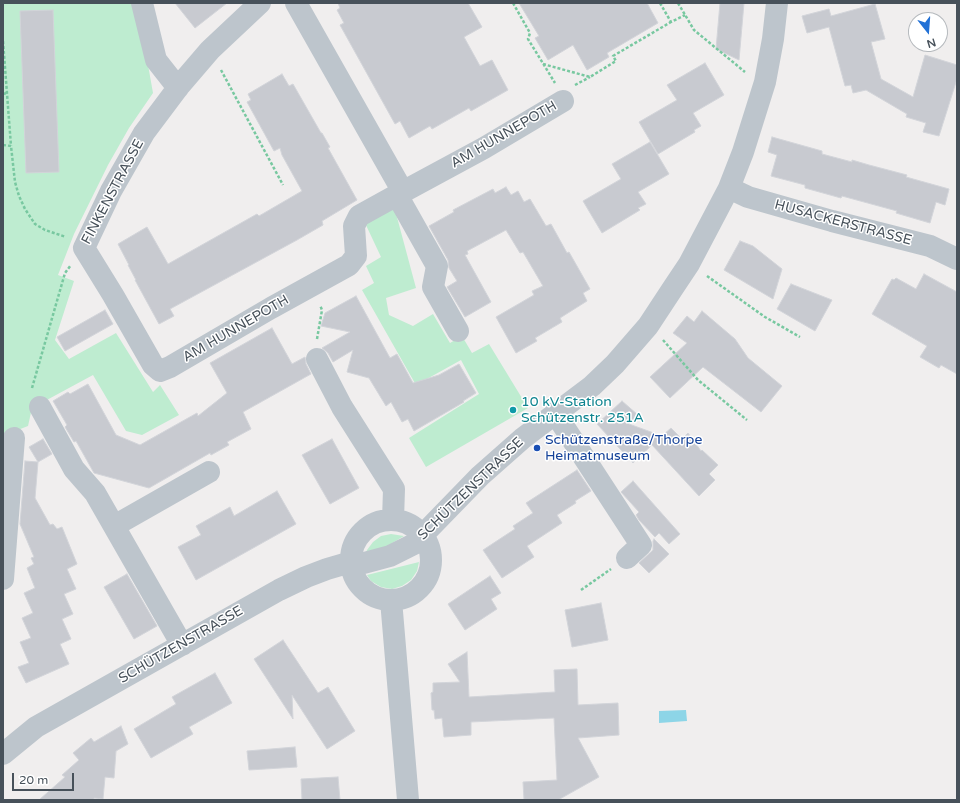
<!DOCTYPE html>
<meta charset="utf-8">
<style>
body{margin:0}
#map{position:relative;width:960px;height:803px;overflow:hidden;background:#f0eeee;font-family:"Varela Round",sans-serif}
canvas{display:block}
.frame{position:absolute;inset:0;border:4px solid #47515a;pointer-events:none}
.north{position:absolute;left:908px;top:12px;width:40px;height:40px;box-sizing:border-box;background:#fff;border:1px solid #b5b9bd;border-radius:50%;rotate:163deg;font-size:11px;font-weight:700;line-height:16px;text-align:center;color:#47515a}
.north::after{content:'';display:block;margin:auto;width:14px;height:18px;background:#2271d6;clip-path:polygon(50% 0,100% 100%,50% 72%,0 100%)}
.scale{position:absolute;left:12px;top:773px;width:62px;height:18px;box-sizing:border-box;border:2px solid #47515a;border-top:0;padding-left:5px;font-size:12px;line-height:14px;white-space:nowrap;color:#47515a;-webkit-text-stroke:3px #fff;paint-order:stroke}
</style>
<div id="map">
<canvas width="960" height="803"></canvas>
<div class="frame"></div>
<div class="north">N</div>
<div class="scale">20 m</div>
</div>
<script>
const ctx = document.querySelector('canvas').getContext('2d');
ctx.lineJoin = 'round';
function fillPath(path, color) {
  ctx.fillStyle = color;
  ctx.fill(path, 'evenodd');
}
function shape(rows) {
  const path = new Path2D();
  for (const r of rows) {
    if (r.length === 3) {
      path.moveTo(r[0] + r[2], r[1]);
      path.arc(r[0], r[1], r[2], 0, 2 * Math.PI);
      continue;
    }
    path.moveTo(r[0], r[1]);
    for (let i = 2; i < r.length; i += 2) path.lineTo(r[i], r[i + 1]);
  }
  return path;
}
function stroke(path, color, width, dash) {
  ctx.strokeStyle = color;
  ctx.lineWidth = width;
  ctx.lineCap = dash ? 'butt' : 'round';
  ctx.setLineDash(dash || []);
  ctx.stroke(path);
}
function drawText(font, color, halo, rows, align = 'center') {
  ctx.font = font + ' "Varela Round",sans-serif';
  ctx.lineWidth = 3;
  ctx.setLineDash([]);
  ctx.textBaseline = 'middle';
  ctx.strokeStyle = halo;
  ctx.fillStyle = color;
  for (const [text, x, y, turn = 0] of rows) {
    ctx.save();
    ctx.translate(x, y);
    ctx.rotate((+turn || 0) * Math.PI / 180);
    ctx.textAlign = isNaN(turn) ? turn : align;
    if (halo) ctx.strokeText(text, 0, 0);
    ctx.fillText(text, 0, 0);
    ctx.restore();
  }
}
const green = shape([
 [3,3,137,3,153,93,129,128,108,165,74,234,58,275,74,281,55,340,69,359,116,333,153,392,160,385,179,415,142,435,126,431,93,375,32,408,28,426,10,433,3,472],
 [394,206,416,288,386,298,389,315,413,326,433,314,450,343,462,336,472,353,489,344,528,408,426,467,409,438,479,394,461,360,416,385,362,290,374,283,366,266,381,257,365,223],
 [391,534,404,536,364,560,367,550,373,542,381,536],
 [419,562,417,571,411,580,402,586,392,589,381,587,371,581,367,575]
]);
const water = shape([
 [686,710,687,721,659,723,659,711]
]);
const building = shape([
 [175,3,227,3,195,28,175,3],
 [338,3,468,3,482,27,464,37,480,66,492,60,508,90,471,111,469,108,432,129,430,126,409,138,400,121,395,124,340,25,344,23,337,10,340,8,338,3],
 [519,3,647,3,658,23,607,53,609,57,587,70,573,45,548,60,535,38,539,36,519,3],
 [720,3,744,3,739,60,716,49,720,3],
 [875,4,885,39,871,42,881,79,913,97,925,55,957,65,957,79,939,136,923,132,926,123,906,117,907,114,866,90,853,93,851,85,845,86,829,27,807,33,802,16,829,9,831,16,875,4],
 [53,10,59,172,26,173,20,11,53,10],
 [705,63,724,95,693,113,701,126,694,130,695,132,658,154,639,122,677,100,667,85,705,63],
 [282,74,289,86,293,84,321,133,322,133,330,147,328,148,357,200,322,221,323,225,297,240,170,309,174,316,159,324,135,280,136,280,128,265,129,265,118,244,147,227,168,264,257,214,259,216,302,191,282,155,280,148,274,151,247,102,251,100,248,94,282,74],
 [772,137,822,151,822,154,852,162,852,160,869,165,907,175,906,177,949,189,945,205,936,202,930,223,896,213,897,211,842,196,841,198,805,188,805,185,771,176,777,155,768,152,772,137],
 [650,142,669,174,638,192,646,204,638,208,640,210,602,233,583,201,621,179,612,164,650,142],
 [506,187,511,195,518,191,524,202,530,199,546,226,551,224,567,253,569,252,590,289,583,293,587,301,560,318,562,322,535,338,537,341,516,353,496,317,534,295,532,291,543,286,523,252,520,253,506,230,467,251,468,254,465,255,491,302,465,317,447,287,457,281,449,268,448,260,429,226,454,212,453,210,493,189,495,193,506,187],
 [740,241,753,246,782,269,773,299,724,270,740,241],
 [924,274,957,292,957,374,941,365,939,368,920,357,927,346,872,314,892,279,894,280,896,278,916,289,924,274],
 [791,284,832,300,815,331,777,309,791,284],
 [356,296,390,358,397,354,413,383,439,375,459,364,476,393,463,401,464,402,414,431,408,419,402,422,391,402,386,406,369,378,347,372,353,350,333,362,328,353,322,348,350,332,321,326,325,313,356,296],
 [105,310,113,324,65,351,57,337,105,310],
 [702,311,735,339,748,358,782,386,761,412,703,367,670,398,650,377,687,343,673,333,687,316,694,322,702,311],
 [272,328,292,364,305,357,306,364,311,374,243,412,251,429,227,442,229,445,211,455,210,453,149,488,94,473,76,441,74,442,65,427,67,425,53,401,68,392,70,394,88,384,116,435,140,445,197,413,198,416,227,393,210,363,272,328],
 [622,401,638,415,629,424,662,436,671,428,682,439,688,433,701,451,702,450,718,465,709,474,715,480,699,496,652,445,633,463,597,424,622,401],
 [43,439,52,454,38,462,29,447,43,439],
 [332,439,359,488,330,504,302,455,332,439],
 [25,461,38,462,35,498,50,525,53,524,57,529,62,527,77,564,67,569,76,589,64,594,73,614,62,619,71,639,60,644,69,664,26,683,18,667,29,663,20,642,31,638,22,618,33,613,24,593,35,588,27,568,34,564,31,558,34,557,20,524,25,461],
 [577,470,591,491,575,501,576,503,557,515,562,523,527,546,534,557,502,578,483,550,515,529,513,526,533,513,526,503,577,470],
 [633,481,680,534,669,544,659,533,655,537,639,520,636,515,639,512,621,492,633,481],
 [277,491,296,524,196,580,178,547,201,535,196,526,230,507,234,516,277,491],
 [654,539,669,554,649,573,639,563,653,550,653,541,654,539],
 [127,574,157,626,134,639,104,587,127,574],
 [490,576,501,593,491,599,497,609,465,630,448,604,490,576],
 [601,603,608,640,572,647,565,610,601,603],
 [283,640,318,693,328,687,355,731,327,749,292,695,293,719,254,659,283,640],
 [467,652,469,697,555,692,554,670,577,669,578,705,618,703,619,735,578,738,599,777,558,800,524,800,523,782,557,780,554,718,471,722,471,735,444,737,442,718,435,719,434,710,432,710,431,693,433,692,433,683,460,682,448,664,467,652],
 [215,673,232,703,189,727,193,734,151,758,134,729,176,704,172,697,215,673],
 [121,726,128,744,116,751,114,778,105,777,103,799,94,798,94,800,39,800,65,777,62,775,79,760,73,753,91,738,94,742,121,726],
 [295,747,297,767,249,770,247,751,295,747],
 [338,777,340,800,302,800,301,779,338,777]
]);
const path = shape([
 [513,3,530,33,528,39,555,83],
 [660,3,671,22,685,15],
 [678,3,694,30,745,72],
 [3,41,11,146],
 [543,64,590,77,616,61,613,56,671,22],
 [221,70,283,185],
 [575,85,590,77],
 [3,94,7,93],
 [3,145,11,146,15,182,19,196,25,209,35,224,45,230,66,237],
 [707,276,765,317,800,337],
 [317,339,322,310,320,305],
 [663,340,698,380,747,420],
 [32,388,65,273,71,265],
 [581,590,611,569]
]);
const minor = shape([
 [142,3,156,60,178,88],
 [260,3,210,50,180,85,144,133,111,191,84,248,113,295,153,365,160,371,170,367,271,308,349,265,356,256,354,226,359,216,397,195,484,148,563,101],
 [296,3,403,192],
 [729,188,748,197,832,221,930,246,957,259],
 [397,195,437,266,433,287,458,331],
 [317,359,342,407,394,489,393,520],
 [40,407,74,469,95,493,182,645],
 [555,413,641,545,627,558],
 [391,560,40],
 [114,526,209,472],
 [3,579,14,438],
 [391,600,408,800],
 [3,754,36,727,279,590,306,577,327,569,351,562,364,563,390,556,414,544,480,476,523,438,592,386,615,364,648,326,673,288,689,264,729,188,743,152,765,82,773,39,777,3]
]);
const markers = [
 [513,410,4,"#0f9aa8"],
 [537,448,4,"#1a4fb4"]
];
const streetNames = [
 ["AM HUNNEPOTH",504,135,-30],
 ["FINKENSTRASSE",113,192,-62],
 ["HUSACKERSTRASSE",843,223,15],
 ["AM HUNNEPOTH",236,329,-30],
 ["SCHÜTZENSTRASSE",471,489,-44],
 ["SCHÜTZENSTRASSE",181,645,-30]
];
const cultureNames = [
 ["10 kV-Station",521,402],
 ["Schützenstr. 251A",521,418]
];
const transitNames = [
 ["Schützenstraße/Thorpe",545,440],
 ["Heimatmuseum",545,456]
];
fillPath(green, '#beecd0');
fillPath(water, '#8dd5e7');
fillPath(building, '#c8cad0');
stroke(building, '#d2d4d9', 1);
stroke(path, '#78c8a0', 2.5, [3, 2]);
stroke(minor, '#bdc5cc', 22);
for (const [x, y, r, color] of markers) {
  const dot = new Path2D();
  dot.arc(x, y, r, 0, 2 * Math.PI);
  ctx.fillStyle = color;
  ctx.fill(dot);
  stroke(dot, '#fff', 1.5);
}
drawText('14px', '#47515a', '#fff', streetNames);
drawText('14px', '#0d838f', '#fff', cultureNames, 'left');
drawText('14px', '#164399', '#fff', transitNames, 'left');
</script>
